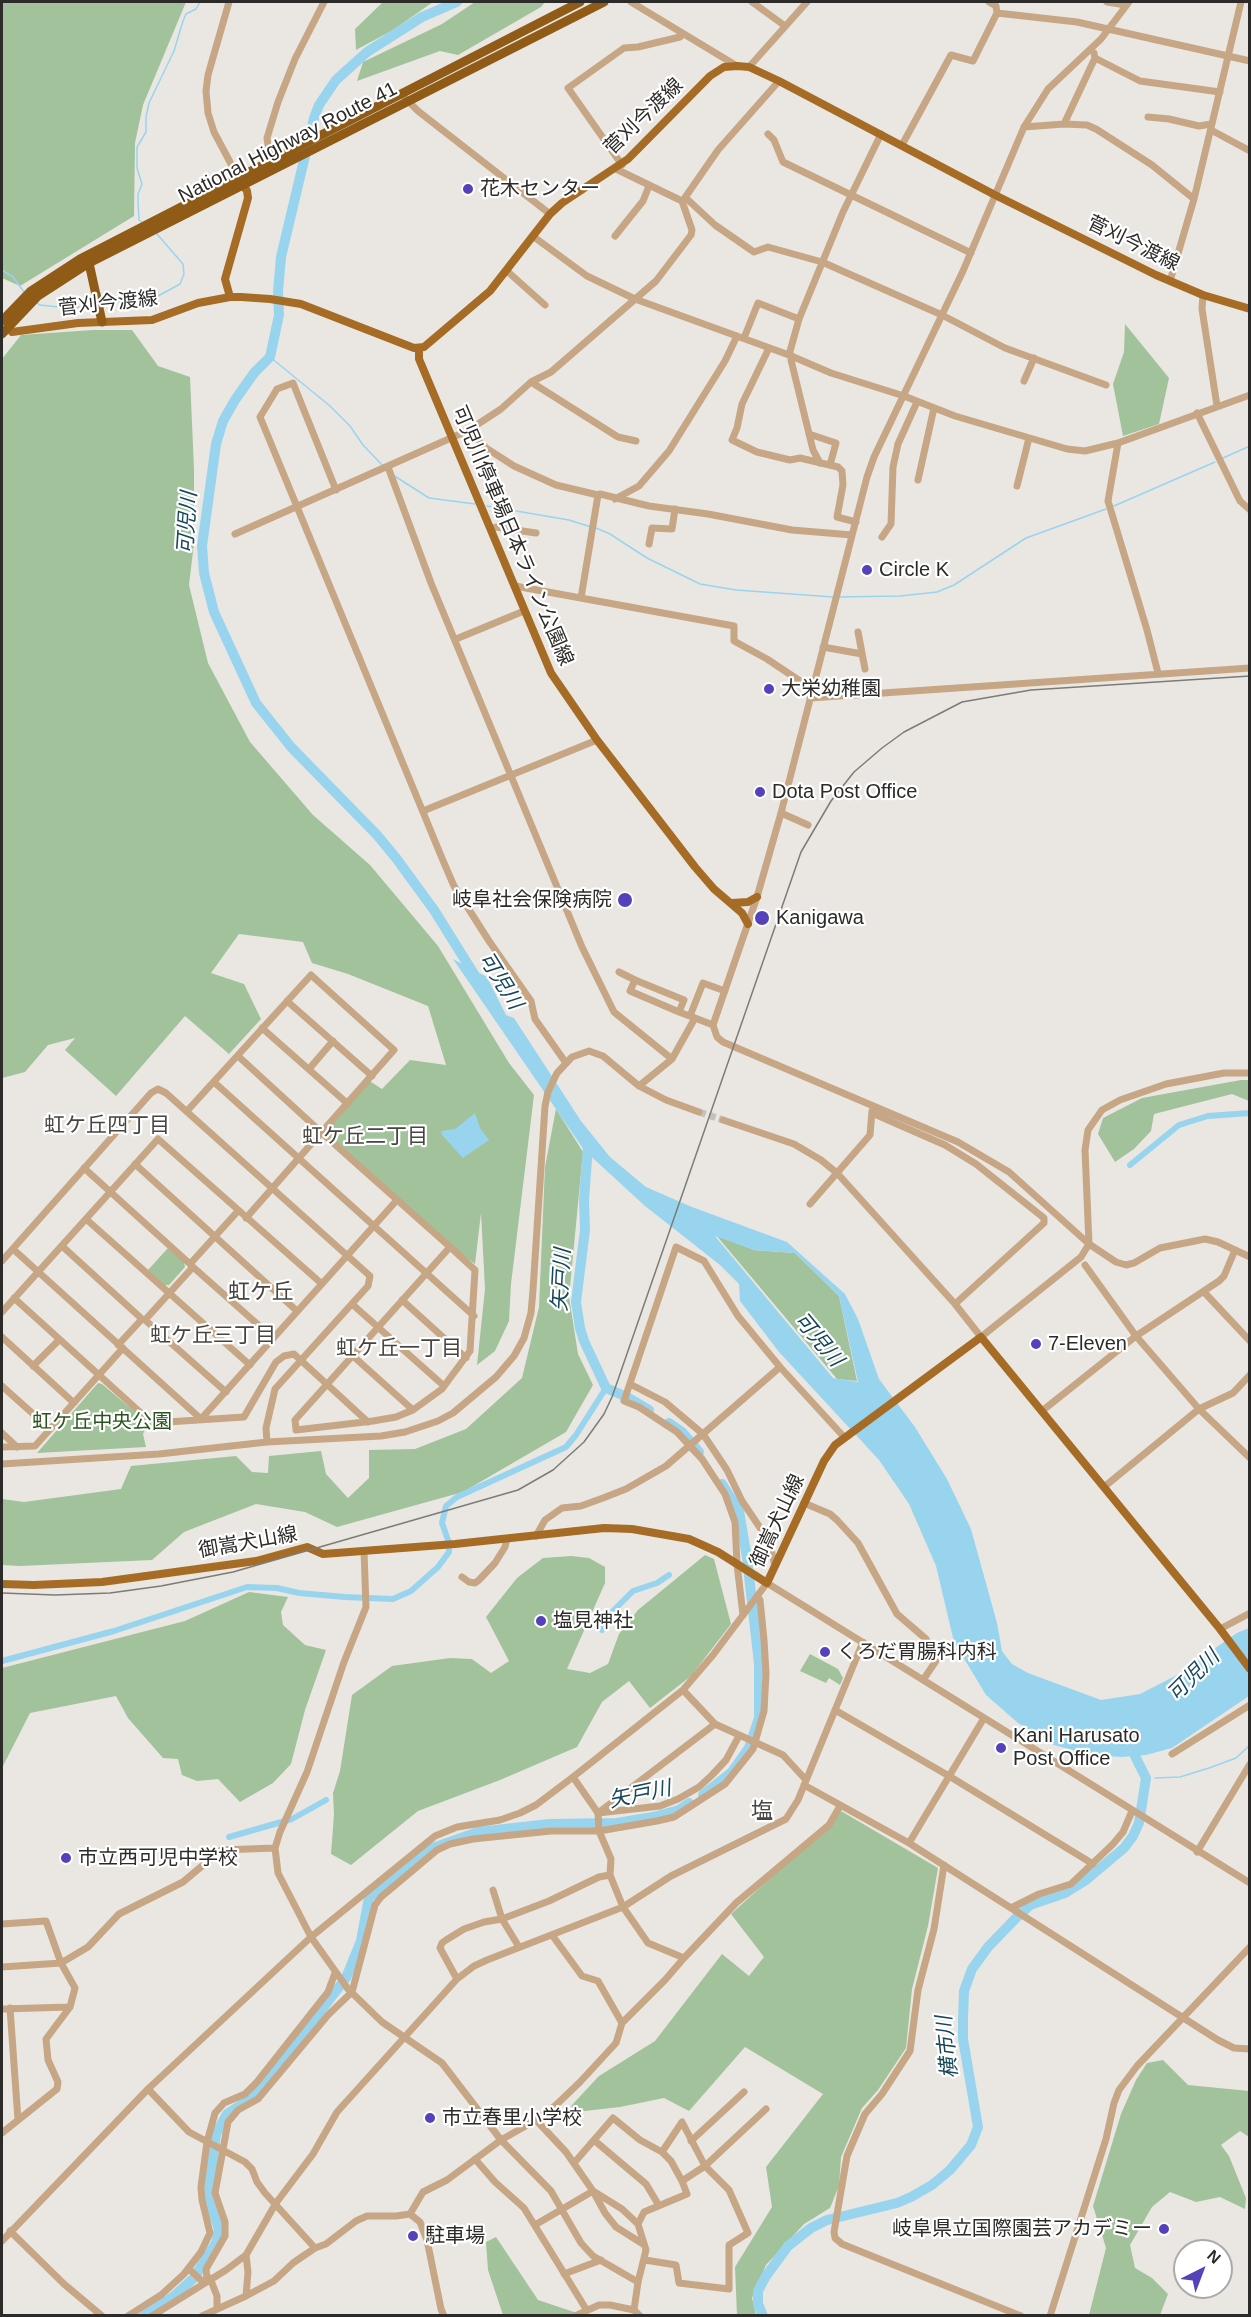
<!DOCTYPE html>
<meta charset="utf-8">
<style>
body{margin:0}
#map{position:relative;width:1251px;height:2317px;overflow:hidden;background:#eae7e2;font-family:Arial,sans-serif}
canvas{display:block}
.frame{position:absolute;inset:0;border:3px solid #2c2b29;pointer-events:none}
.north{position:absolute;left:1173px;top:2239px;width:60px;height:60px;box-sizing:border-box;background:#fff;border:2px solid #abaaa9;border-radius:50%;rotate:42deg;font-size:16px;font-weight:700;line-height:24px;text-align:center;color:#2c2b29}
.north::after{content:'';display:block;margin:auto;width:21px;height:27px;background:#5542ba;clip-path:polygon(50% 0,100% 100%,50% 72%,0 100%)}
</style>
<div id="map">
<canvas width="1251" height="2317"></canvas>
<div class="frame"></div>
<div class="north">N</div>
</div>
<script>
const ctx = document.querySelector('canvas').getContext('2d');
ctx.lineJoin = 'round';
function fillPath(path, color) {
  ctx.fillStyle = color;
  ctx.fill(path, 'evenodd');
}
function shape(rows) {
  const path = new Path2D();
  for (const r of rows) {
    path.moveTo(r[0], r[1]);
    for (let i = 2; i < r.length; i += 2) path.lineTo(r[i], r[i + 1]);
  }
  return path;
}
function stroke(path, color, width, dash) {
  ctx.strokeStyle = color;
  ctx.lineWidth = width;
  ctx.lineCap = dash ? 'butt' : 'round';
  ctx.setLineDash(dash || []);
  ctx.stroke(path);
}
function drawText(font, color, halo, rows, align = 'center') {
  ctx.font = font + ' Arial,"Noto Sans JP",sans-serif';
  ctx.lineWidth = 4.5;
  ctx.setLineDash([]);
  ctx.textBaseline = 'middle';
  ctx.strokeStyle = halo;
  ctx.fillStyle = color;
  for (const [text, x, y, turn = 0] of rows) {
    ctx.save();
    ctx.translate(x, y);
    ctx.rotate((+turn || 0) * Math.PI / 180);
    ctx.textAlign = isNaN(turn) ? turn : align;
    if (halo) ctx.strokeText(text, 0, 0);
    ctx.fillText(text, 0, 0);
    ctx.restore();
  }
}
const green = shape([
 [2,2,186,2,143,105,135,143,134,216,20,286,2,278],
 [383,2,433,2,393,30,356,50,355,29],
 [475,2,545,2,541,7,458,55,440,51,357,81,363,62,442,24],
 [1125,324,1169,378,1159,424,1123,436,1113,384,1124,352],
 [93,330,132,330,158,366,190,377,194,469,194,543,189,585,208,663,250,742,313,815,370,865,438,946,509,1063,534,1095,511,1284,509,1321,495,1351,477,1365,485,1289,481,1213,475,1264,450,1247,322,1133,368,1080,382,1089,410,1060,446,1065,428,1006,348,974,312,963,303,942,239,934,211,973,244,984,261,1019,229,1054,185,1016,116,1096,65,1050,75,1038,48,1045,25,1072,2,1078,2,359,21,335],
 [1241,1080,1249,1080,1249,1101,1232,1094,1154,1114,1151,1131,1134,1149,1115,1162,1098,1134,1103,1118,1142,1098],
 [556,1109,583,1152,569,1297,578,1354,593,1385,566,1432,463,1492,337,1527,305,1512,256,1504,184,1532,152,1560,20,1566,2,1565,2,1499,24,1502,121,1489,131,1466,236,1456,252,1472,268,1473,269,1456,321,1451,326,1474,348,1498,369,1478,369,1450,415,1449,466,1429,522,1378,539,1307,545,1167],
 [716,1235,754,1250,795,1253,839,1296,857,1381,837,1379],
 [168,1248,184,1262,185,1267,169,1285,163,1285,148,1270],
 [98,1383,102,1384,148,1423,143,1434,146,1447,37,1453],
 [705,1555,714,1559,731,1624,691,1676,650,1708,629,1681,602,1702,577,1747,500,1780,418,1811,351,1865,331,1854,334,1814,333,1793,340,1771,352,1695,392,1666,450,1658,472,1659,491,1673,509,1661,486,1617,517,1578,543,1558,571,1556,589,1558,605,1567,605,1583,567,1669,590,1673,608,1664,619,1634,638,1610],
 [249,1592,288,1597,281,1612,283,1625,305,1645,326,1650,305,1710,291,1764,273,1783,240,1802,218,1779,197,1781,182,1775,178,1759,163,1758,128,1718,116,1696,30,1713,2,1768,2,1668,185,1621],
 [810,1654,838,1669,843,1678,840,1685,829,1678,826,1683,800,1671],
 [841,1811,938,1868,928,1926,912,1989,906,2048,878,2090,862,2108,841,2157,839,2186,830,2208,804,2224,766,2265,752,2298,756,2315,737,2315,735,2267,772,2207,766,2167,823,2094,745,2047,689,2111,664,2098,620,2107,576,2112,571,2106,599,2076,655,2041,722,1954,749,1976,764,1957,731,1914,829,1825],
 [1163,2060,1188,2085,1249,2091,1249,2137,1240,2131,1221,2145,1229,2156,1246,2198,1245,2209,1220,2197,1196,2202,1170,2192,1152,2207,1130,2245,1135,2268,1152,2278,1168,2294,1160,2315,1089,2315,1106,2248,1093,2206,1121,2114,1136,2080,1147,2063],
 [496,2237,538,2300,583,2315,503,2315,488,2270,486,2242]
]);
const water = shape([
 [453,959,487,977,506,1015,514,1018,581,1121,610,1157,646,1187,692,1207,787,1242,845,1294,858,1319,879,1379,915,1427,947,1479,971,1529,997,1623,1002,1651,1012,1664,1028,1673,1101,1700,1140,1694,1175,1676,1237,1633,1249,1628,1249,1696,1172,1748,1146,1755,1121,1757,1091,1755,1054,1745,1018,1723,986,1695,954,1642,936,1566,909,1504,879,1460,779,1352,740,1301,739,1284,720,1265,645,1206,584,1150],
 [715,1236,754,1250,795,1253,839,1296,858,1382,833,1378],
 [475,1113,480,1128,489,1140,463,1158,442,1135,441,1131,455,1129]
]);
const stream = shape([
 [142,222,139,220,138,202,138,194,142,184,137,168,137,147,146,132,146,117,149,103,174,51,183,21,186,14,196,9,200,2],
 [2,270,13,277,24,292],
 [37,303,40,305,68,308,94,306],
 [102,304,158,296,180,284,184,274,183,264,157,234],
 [270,357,330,406,350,426,363,445,383,466],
 [1223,458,1250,446],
 [393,475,429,498,475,504],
 [487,506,569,520,591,527],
 [1114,506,1215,462],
 [596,528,610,534,647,558,700,584,736,590,833,597],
 [838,597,900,596,937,592,954,585,1026,538,1106,509],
 [1146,1778,1149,1778],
 [1155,1778,1180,1777,1209,1768,1236,1758,1250,1745]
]);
const canal = shape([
 [1130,1165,1179,1125,1208,1116,1250,1113],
 [602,1630,613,1611,633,1591,657,1583,669,1575],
 [2,1661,114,1631,247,1587,277,1588,299,1593,345,1597,393,1599,411,1591,438,1567,449,1552,448,1540,442,1523,446,1506,457,1497,566,1447,576,1435,606,1388],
 [229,1837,292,1819,326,1800]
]);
const river = shape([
 [457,2,422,17,367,52,336,80,319,105,314,118,281,257,278,292,279,315,270,357,254,373,235,400,223,421,216,444,202,546,204,573,214,612,256,703,291,747,377,835,396,858,434,910,477,979],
 [588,1146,584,1200,585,1230,576,1302,580,1328,584,1341,606,1388,627,1397,649,1410],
 [669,1423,682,1432,699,1452],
 [703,1795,732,1772,749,1748,759,1718,759,1664,747,1558,739,1511,722,1484],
 [144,2316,174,2296,194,2278,216,2243,219,2229,208,2198,216,2134,227,2114,255,2096,346,1978,361,1941,369,1897,397,1878,430,1849,478,1832,549,1824,617,1823,653,1817,679,1810,689,1803],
 [763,2316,758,2304,758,2291,766,2276,788,2246,811,2228,827,2220,897,2203,911,2197,932,2185,950,2170,971,2145,978,2127,963,2039,963,2020,964,1991,972,1969,988,1947,1017,1917,1030,1905,1065,1893,1086,1880,1124,1848,1133,1836,1139,1823,1146,1778,1129,1744]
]);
const minorTunnel = shape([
 [699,1112,723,1120]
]);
const minor = shape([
 [229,2,208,75,206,91,208,113,214,132,238,177],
 [631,2,737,66],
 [752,2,785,26],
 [989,2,996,6,997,13],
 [1107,2,1126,5],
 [1129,2,1101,39,1048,89,1024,127,963,271,874,457,867,477,781,813,757,897,713,1025,717,1037,723,1042,958,1142,1009,1172,1089,1244,1116,1262,1126,1265,1134,1263,1160,1248,1205,1239,1218,1242,1250,1257],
 [997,13,1077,22,1250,61],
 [1095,58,1140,81,1220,92],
 [749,67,807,2],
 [405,98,418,111,550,214],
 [1148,117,1169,119,1199,126,1211,124],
 [1064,124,1095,58,1094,53],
 [1024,127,1064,124,1087,125,1096,129,1152,165,1194,199],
 [1211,130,1250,151],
 [768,134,774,140,783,162,971,253],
 [902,145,951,55,973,61,997,13],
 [276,158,269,152,267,138,278,102,295,59,324,2],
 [622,165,568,88,624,48,638,47,680,37,683,34],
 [686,198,715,225,754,252,768,247,822,262,942,315,1005,348,1106,385],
 [684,199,718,150,779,81],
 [615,236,643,201,649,186],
 [534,237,587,276,635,299,789,355,831,373,904,396,955,416,1067,449,1085,451,1118,443,1250,395],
 [507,271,545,305],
 [1170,281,1194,199,1241,2],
 [1203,295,1202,309,1217,406],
 [744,338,758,303,799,319],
 [769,348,742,404,737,428,732,440,757,452,790,460,800,458,838,467,842,471,843,485,837,517,856,522],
 [789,355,799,319,843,212,881,134],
 [792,356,791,360,813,450,820,463],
 [1024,381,1034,358],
 [531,382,618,437,636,441],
 [1197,413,1240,501,1250,510],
 [469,430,486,448,514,466,556,485,598,495,581,598],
 [809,434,836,443,830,465],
 [1118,443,1108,501,1147,630,1158,673],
 [388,467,431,583,582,947,614,1012,672,1059],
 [918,480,934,408],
 [1017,486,1029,438],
 [336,490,293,383,277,389,260,417,444,863,454,886,489,941,531,1001,535,1019,566,1063],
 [598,495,600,494,649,506,708,514,792,530,852,535],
 [615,499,639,486,669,451,725,361,737,336],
 [491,529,496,527,536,533],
 [235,534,469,430,501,409,531,382,551,372,656,281,691,235,692,230,682,201,616,169],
 [882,537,891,524,893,467,898,444,917,402],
 [649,544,652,528,672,529,675,509],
 [515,586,734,626,734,641,767,659,812,689],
 [858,632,865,669],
 [456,639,524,611],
 [823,647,862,654],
 [810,698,1250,668],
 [423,811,597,740],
 [781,813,808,825],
 [619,972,635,980],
 [287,1001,372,1076],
 [679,1012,684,1000,635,980,630,991,679,1012,695,1018],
 [690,1016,703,983,725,991],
 [262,1028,348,1104],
 [238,1056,322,1133,450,1247,475,1270,470,1351,442,1389,413,1410,396,1417,373,1421,296,1430,295,1420,450,1247],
 [309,1069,333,1041],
 [214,1082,474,1316],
 [639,1086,672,1059,695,1018,713,1025],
 [187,1111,311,975,394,1050,246,1218],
 [872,1113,945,1145,976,1164,1044,1218,1044,1223,955,1304],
 [723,1120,794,1144,821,1160,837,1173,955,1304,981,1337,1081,1257,1089,1244,1085,1150,1088,1130,1102,1110,1120,1100,1166,1084,1224,1073,1250,1073],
 [135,1164,297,1311],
 [84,1168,190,1264],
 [810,1204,870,1135,872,1111],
 [86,1219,250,1365],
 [62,1246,142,1319],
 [13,1249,201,1419],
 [2,1261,151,1093,158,1089,166,1093,370,1276,368,1286,275,1389,266,1428,267,1442],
 [1085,1265,1136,1336,1199,1409,1233,1393,1250,1375],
 [193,1267,273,1338],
 [1204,1292,1250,1341],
 [14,1298,152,1423,244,1417,276,1362,284,1356,294,1354,368,1422],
 [402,1300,466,1358],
 [352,1304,444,1386],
 [2,1312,158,1139,322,1284],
 [145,1320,226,1392],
 [2,1337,74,1403],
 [118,1345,142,1319,145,1320,193,1267,190,1264,238,1211],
 [353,1356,413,1410],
 [33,1366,59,1340],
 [630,1384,665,1402,703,1434,727,1470,742,1501,769,1541,775,1566],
 [2,1386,50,1429],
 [1042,1411,1136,1336,1219,1281,1224,1276,1235,1250],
 [201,1419,397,1200],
 [2,1433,17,1447],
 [2,1447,35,1446,123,1348],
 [2,1464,159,1454,267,1442,381,1436,405,1432,438,1421,453,1413,496,1377,514,1356,524,1338,531,1313,533,1290,545,1106,548,1092,557,1073,572,1057,589,1051,603,1056,639,1086,666,1100,699,1112],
 [1104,1487,1199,1409,1250,1458],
 [804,1503,830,1514,837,1520,858,1543,897,1614,926,1639,938,1658,923,1680],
 [536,1536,545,1520,562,1508,581,1506,603,1498,626,1489,666,1466,780,1367],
 [364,1551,366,1607,344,1662,307,1772,280,1832,275,1848,278,1873,311,1937,348,1989,382,2022,442,2063,501,2140,551,2191,581,2243,593,2256,638,2282],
 [462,1577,469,1582,475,1583,479,1580,495,1563,505,1547,507,1539],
 [743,1615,737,1564,735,1522,725,1494,702,1459,677,1432,639,1407,624,1401,676,1247,704,1261,738,1316,780,1367,844,1437],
 [1220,1629,1250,1613],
 [683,1690,715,1724,783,1755,806,1780],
 [835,1710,949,1776,1093,1864],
 [1172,1754,1250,1705],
 [573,1777,598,1813,599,1831,611,1859,610,1875,623,1907,648,1943,684,1958],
 [804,1785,909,1843,1218,2040,1234,2048,1250,2049],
 [598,1813,660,1806,678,1799,699,1787,712,1775,726,1760,739,1736],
 [598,1813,715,1724],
 [909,1843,984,1718],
 [1197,1852,1250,1764],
 [944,1865,934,1929,918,1990,910,2051,882,2094,865,2114,847,2156,834,2232,835,2238,842,2244,1021,2316],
 [493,1890,502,1919,519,1947],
 [1013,1907,1039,1894,1071,1884,1113,1844,1123,1832,1132,1811],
 [2,1924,46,1921,61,1963,75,1988,70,2007,46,2039,48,2060,58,2082,57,2089,2,2133],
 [552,1935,582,1976,598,1981,622,2023],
 [2,1967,61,1963,88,1947,119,1914,183,1882,221,1850,275,1848],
 [457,1979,440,1948,442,1943,446,1940,464,1929,484,1922,502,1919,549,1901,599,1877,610,1875],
 [10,2008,18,2120],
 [2,2009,70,2007],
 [148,2089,189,2132,245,2162,252,2169,257,2182,265,2193,315,2248],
 [536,2120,566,2152,593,2191,622,2209,638,2224],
 [595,2141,646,2184,658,2204],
 [691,2141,744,2092],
 [475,2159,495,2182,524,2208,586,2309],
 [574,2163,613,2118,640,2140,662,2152,671,2161,682,2181,687,2194,644,2212,638,2224,646,2250,638,2282,634,2310],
 [682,2181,705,2166,766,2109],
 [410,2214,420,2222,427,2240,441,2309,444,2316],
 [535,2225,593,2191,605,2213,616,2227,643,2244],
 [10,2231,64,2284,102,2316],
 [2,2241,148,2089,311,1937,435,1836,457,1827,500,1820,520,1813,536,1805,573,1777,683,1690,713,1655,767,1583,1250,1883],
 [246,2255,248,2272,246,2296],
 [645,2260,676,2265,679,2283,729,2289,729,2245,748,2233,729,2190,705,2166,682,2122,662,2152],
 [189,2269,203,2282],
 [564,2274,601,2260],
 [210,2278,217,2296,217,2308],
 [207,2280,206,2269,225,2236,225,2222,215,2193,228,2122,238,2110,258,2099,328,2015,352,1992,375,1905,381,1897,437,1850,450,1844,473,1839,551,1831,599,1831,657,1821,674,1817,725,1784,753,1749,764,1711,766,1673,764,1640,760,1600,757,1596],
 [128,2316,161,2295,184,2274,201,2252,210,2233,202,2200,201,2187,207,2142,215,2113,224,2103,245,2094,257,2082,328,1992,335,1973],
 [152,2316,226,2270,246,2255,276,2203,313,2154,337,2112,457,1979,474,1966,487,1960,623,1907,671,1876,786,1819,798,1800,863,1642],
 [202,2316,246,2296,274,2281,293,2263,315,2248,326,2244,356,2221,367,2216,396,2216,410,2214,423,2192,447,2180,501,2140,536,2120,556,2105,580,2082,616,2043,622,2023,665,1980,684,1958,736,1903,829,1825,840,1806],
 [575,2316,599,2305,610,2305,634,2310,640,2316],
 [1050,2316,1106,2139,1114,2103,1119,2090,1137,2066,1250,1947]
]);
const major = shape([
 [230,297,225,279,248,198,247,191,240,180],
 [12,332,78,323,152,320,198,303,230,297,241,297,270,299,301,304,414,348,424,347,490,291,550,214,562,203,628,159,710,76,724,67,737,66,749,67,779,81,995,195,1156,275,1203,295,1250,309],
 [419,348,419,359,551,673,597,740,695,867,714,889,742,913,748,924],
 [732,903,748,902,757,897],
 [2,1584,34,1585,102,1582,256,1561,307,1547,323,1554,455,1544,604,1528,632,1529,689,1539,718,1552,767,1583,824,1461,835,1445,981,1337,1220,1629,1250,1669]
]);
const highway = shape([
 [89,263,96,295],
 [96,294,102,322],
 [2,321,31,291,80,259,580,2],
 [2,334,38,296,89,263,604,2]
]);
const rail = shape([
 [2,1593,55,1595,110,1593,161,1586,233,1572,518,1490,553,1470,584,1442,604,1414,612,1397,801,852,831,801,854,772,882,748,904,732,962,702,1031,690,1250,676]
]);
const markers = [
 [468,189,6,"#5542ba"],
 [867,570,6,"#5542ba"],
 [769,689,6,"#5542ba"],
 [760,792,6,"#5542ba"],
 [625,900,8,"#5542ba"],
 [762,918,8,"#5542ba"],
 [1036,1344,6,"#5542ba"],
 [541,1621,6,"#5542ba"],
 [825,1652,6,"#5542ba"],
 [1001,1748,6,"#5542ba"],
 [66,1858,6,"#5542ba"],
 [430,2118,6,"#5542ba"],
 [1164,2229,6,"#5542ba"],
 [413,2236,6,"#5542ba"]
];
const streetNames = [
 ["菅刈今渡線",644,117,-44],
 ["National Highway Route 41",288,143,-27],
 ["菅刈今渡線",1133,244,26],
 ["菅刈今渡線",108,304,-6],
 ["可児川停車場日本ライン公園線",512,536,67],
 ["御嵩犬山線",778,1521,-65],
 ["御嵩犬山線",248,1543,-10]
];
const poiNames = [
 ["花木センター",480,189],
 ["Circle K",879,570],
 ["大栄幼稚園",781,689],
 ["Dota Post Office",772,792],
 ["岐阜社会保険病院",612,900,"right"],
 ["Kanigawa",776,918],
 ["7-Eleven",1048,1344],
 ["塩見神社",553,1621],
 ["くろだ胃腸科内科",837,1652],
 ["Kani Harusato",1013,1736],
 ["Post Office",1013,1759],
 ["市立西可児中学校",78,1858],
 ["市立春里小学校",442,2118],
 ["岐阜県立国際園芸アカデミー",1152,2229,"right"],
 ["駐車場",425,2236]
];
const parkNames = [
 ["虹ケ丘中央公園",102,1422]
];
const waterNames = [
 ["可児川",188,523,-86],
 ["可児川",500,981,58],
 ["矢戸川",562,1280,-87],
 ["可児川",818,1340,50],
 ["可児川",1194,1676,-45],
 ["矢戸川",640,1795,-12],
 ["横市川",948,2047,-96]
];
const neighbourhoodNames = [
 ["虹ケ丘四丁目",107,1126],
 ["虹ケ丘二丁目",365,1137],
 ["虹ケ丘三丁目",213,1336],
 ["虹ケ丘一丁目",399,1349]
];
const quarterNames = [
 ["虹ケ丘",261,1293],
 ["塩",762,1812]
];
fillPath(green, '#a1c29a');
fillPath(water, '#99d4ef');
stroke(stream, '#99d4ef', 1.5);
stroke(canal, '#99d4ef', 6);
stroke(river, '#99d4ef', 10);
stroke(minorTunnel, '#c4c1bd', 7, [7, 3.5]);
stroke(minor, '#c6a685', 7);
stroke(major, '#a66c26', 8);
stroke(highway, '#905b17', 9);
stroke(rail, '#7d7b77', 1.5);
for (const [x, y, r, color] of markers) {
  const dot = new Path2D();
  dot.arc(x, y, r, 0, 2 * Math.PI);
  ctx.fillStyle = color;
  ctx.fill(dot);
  stroke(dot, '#fff', 2);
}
drawText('20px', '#2c2b29', '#fff', streetNames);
drawText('20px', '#2c2b29', '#fff', poiNames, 'left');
drawText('20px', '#27551b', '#fff', parkNames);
drawText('italic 21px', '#16475a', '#fff', waterNames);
drawText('21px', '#474540', '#fff', neighbourhoodNames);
drawText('22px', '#474540', '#fff', quarterNames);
</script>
